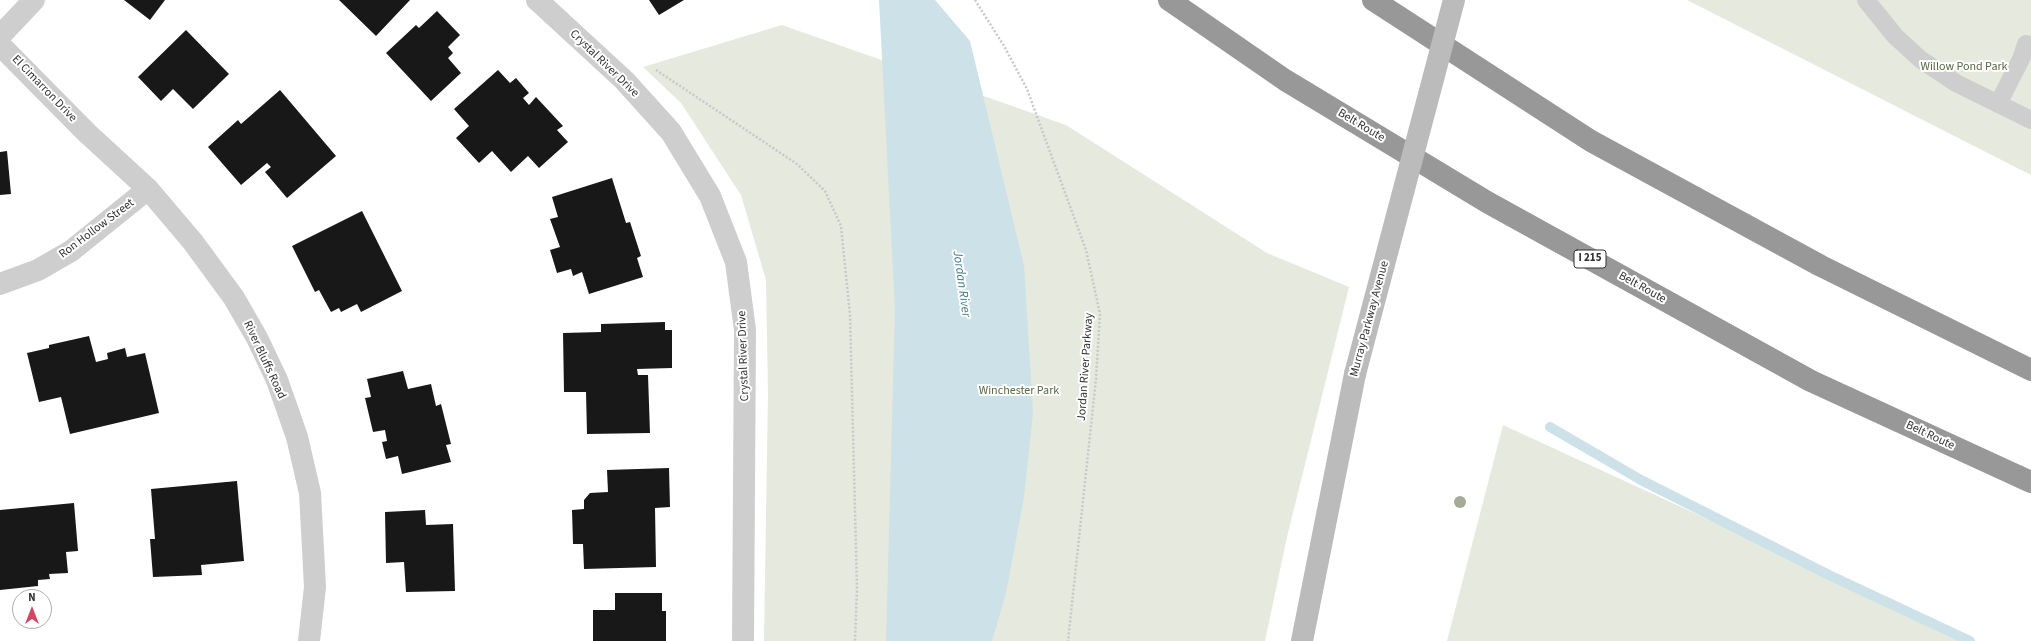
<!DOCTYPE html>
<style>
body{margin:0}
#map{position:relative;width:2031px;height:641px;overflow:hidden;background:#fff;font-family:"Source Sans 3",sans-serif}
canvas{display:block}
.north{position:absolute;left:12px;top:589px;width:40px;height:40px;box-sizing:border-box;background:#fff;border:1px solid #adadad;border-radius:50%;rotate:0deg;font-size:11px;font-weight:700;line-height:16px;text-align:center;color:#313131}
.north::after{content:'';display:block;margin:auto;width:14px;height:18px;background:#d44762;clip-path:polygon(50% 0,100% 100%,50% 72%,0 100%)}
</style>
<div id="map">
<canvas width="2031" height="641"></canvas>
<div class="north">N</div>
</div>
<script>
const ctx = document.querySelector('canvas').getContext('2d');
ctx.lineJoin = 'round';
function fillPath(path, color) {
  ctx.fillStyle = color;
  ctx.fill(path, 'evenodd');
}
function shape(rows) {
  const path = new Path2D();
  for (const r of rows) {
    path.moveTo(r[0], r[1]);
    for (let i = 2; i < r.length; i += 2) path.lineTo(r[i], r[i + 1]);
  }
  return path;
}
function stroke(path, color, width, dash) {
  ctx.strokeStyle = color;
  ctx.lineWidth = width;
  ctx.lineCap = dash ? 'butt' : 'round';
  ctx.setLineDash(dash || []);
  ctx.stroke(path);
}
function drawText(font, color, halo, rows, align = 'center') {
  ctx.font = font + ' "Source Sans 3",sans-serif';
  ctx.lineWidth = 4;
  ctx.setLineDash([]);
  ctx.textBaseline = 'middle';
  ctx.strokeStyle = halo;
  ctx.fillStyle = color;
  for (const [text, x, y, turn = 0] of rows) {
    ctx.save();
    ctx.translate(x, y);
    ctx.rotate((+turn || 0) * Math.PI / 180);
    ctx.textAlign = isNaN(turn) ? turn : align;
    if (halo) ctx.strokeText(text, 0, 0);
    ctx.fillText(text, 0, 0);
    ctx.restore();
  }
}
const green = shape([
 [1687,0,2031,0,2031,175],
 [782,25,1066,125,1267,253,1349,287,1287,537,1265,641,764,641,768,393,766,280,741,195,681,103,643,67],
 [1503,425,1829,575,1970,641,1447,641]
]);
const water = shape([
 [879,0,935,0,970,41,1024,266,1033,413,1024,497,1006,593,992,641,886,641,895,310]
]);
const stream = shape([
 [1550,427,1641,480,1829,575,1970,641]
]);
const building = shape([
 [124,0,165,0,150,20],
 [339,0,410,0,376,36],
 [649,0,684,0,659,15],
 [437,11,460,35,448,47,453,53,448,58,461,73,431,101,386,53,416,25,419,28],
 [186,30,229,74,193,109,173,89,161,101,138,77],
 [498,70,510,83,516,78,529,93,523,98,529,105,536,97,563,126,557,130,568,142,539,168,528,156,511,172,492,151,479,163,456,138,469,126,454,109],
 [280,90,336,156,287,198,265,172,271,167,267,163,241,185,208,147,238,120,241,124],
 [7,151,11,194,0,195,0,152],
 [612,178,626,223,630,222,641,256,637,258,643,277,589,294,582,272,573,276,571,269,557,273,550,250,560,247,550,219,558,217,552,197],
 [362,211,402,291,361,312,357,304,341,312,339,308,331,312,319,290,315,292,292,246],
 [665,322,665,330,672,330,672,368,637,369,638,375,648,375,650,433,587,434,586,392,564,392,563,333,601,332,601,324],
 [89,336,96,362,108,359,107,353,125,348,127,357,145,353,159,413,70,434,61,397,39,402,27,353,49,348,49,345],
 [403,371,408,389,431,384,436,406,441,404,451,444,446,445,451,462,402,474,398,456,386,459,382,442,387,441,385,430,373,432,365,398,371,397,367,379],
 [669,468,670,507,655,508,656,567,584,569,583,544,573,544,572,510,584,509,584,500,590,493,608,492,607,470],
 [237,481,244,561,201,565,202,575,153,577,150,539,155,539,151,489],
 [74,503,78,551,66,552,68,573,49,574,50,579,38,580,38,586,0,590,0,510],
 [425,510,426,525,453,524,455,591,406,592,404,562,386,563,385,512],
 [615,593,662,593,662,611,666,611,666,641,593,641,593,610,615,610]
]);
const path = shape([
 [975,0,1004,46,1027,89,1086,250,1100,314,1096,379,1068,641],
 [656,70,797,164,825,191,841,226,850,315,857,588,855,641]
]);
const lane = shape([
 [1866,0,1895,36,1920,59,1956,83,2031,120],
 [1998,104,2021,59,2026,44]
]);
const street = shape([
 [537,0,624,80,671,132,710,196,736,262,745,330,743,641],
 [0,36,34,0],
 [0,45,87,133,148,189,193,242,234,298,257,338,277,380,297,437,310,493,315,587,309,641],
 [0,284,38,270,71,251,148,189]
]);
const secondary = shape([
 [1302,641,1355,374]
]);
const highway = shape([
 [1169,0,1285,80,1487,202,1811,381,2031,482],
 [1373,0,1591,141,1821,266,2031,370]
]);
const secondaryBridge = shape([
 [1355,374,1454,0]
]);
const trees = [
 [1460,502]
];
const shields = [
 [1590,259,32]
];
const shieldNames = [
 ["I 215",1590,259]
];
const streetNames = [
 ["Crystal River Drive",604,64,44],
 ["El Cimarron Drive",44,89,46],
 ["Belt Route",1361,126,31],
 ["Ron Hollow Street",97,229,-37],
 ["Belt Route",1642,288,29],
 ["Murray Parkway Avenue",1370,319,-75],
 ["Crystal River Drive",744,356,-92],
 ["River Bluffs Road",264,360,65],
 ["Jordan River Parkway",1086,367,-86],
 ["Belt Route",1930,436,25]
];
const parkNames = [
 ["Willow Pond Park",1964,67],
 ["Winchester Park",1019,391]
];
const waterNames = [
 ["Jordan River",961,284,82]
];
fillPath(green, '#e5e9de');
fillPath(water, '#cde1e8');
stroke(stream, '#cde1e8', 10);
fillPath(building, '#181818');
stroke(path, '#c8c8c8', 2.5, [2, 2]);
stroke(lane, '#cecece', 18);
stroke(street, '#cecece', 22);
stroke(secondary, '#bbb', 22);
stroke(highway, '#989898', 22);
stroke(secondaryBridge, '#bbb', 22);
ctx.fillStyle = '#a4ac97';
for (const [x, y] of trees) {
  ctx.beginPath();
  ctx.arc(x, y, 6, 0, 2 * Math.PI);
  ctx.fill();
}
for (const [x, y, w] of shields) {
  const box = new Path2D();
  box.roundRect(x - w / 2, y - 9, w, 18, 3);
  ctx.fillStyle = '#fff';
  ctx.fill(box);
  stroke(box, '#313131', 1);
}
drawText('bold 11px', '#313131', null, shieldNames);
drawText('12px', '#313131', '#fff', streetNames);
drawText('12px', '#596942', '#fff', parkNames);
drawText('italic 13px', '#47798c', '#fff', waterNames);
</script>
